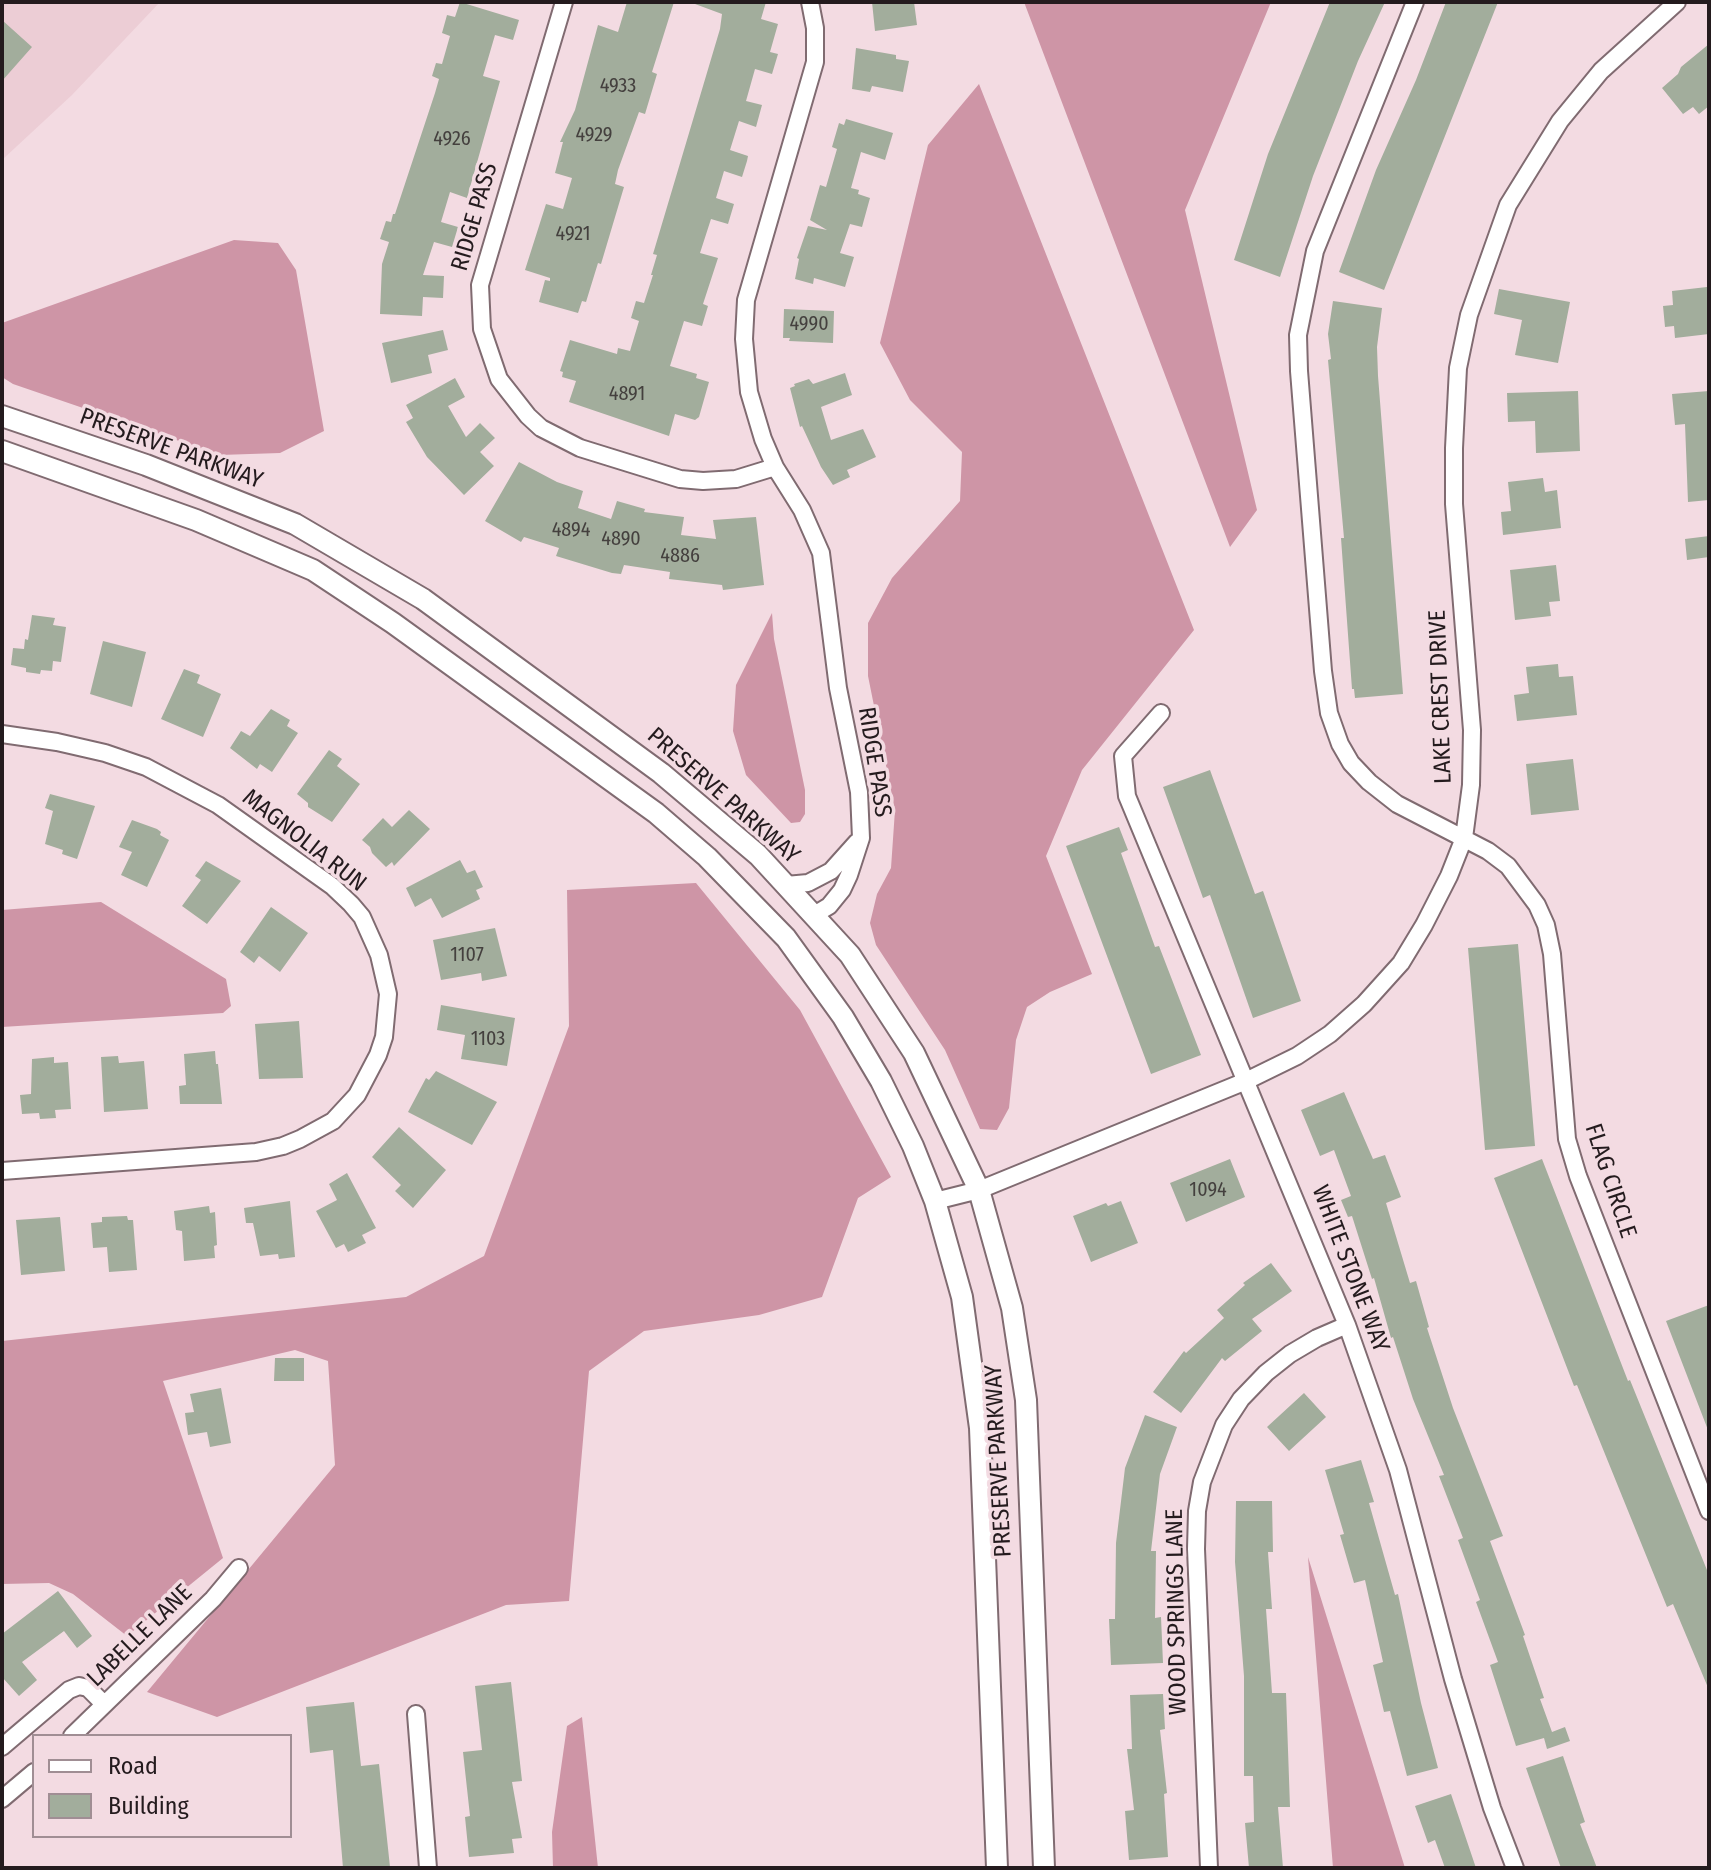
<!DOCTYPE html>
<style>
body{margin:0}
#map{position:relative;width:1711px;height:1870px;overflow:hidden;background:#f3dbe2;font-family:"Fira Sans Condensed",sans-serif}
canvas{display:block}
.frame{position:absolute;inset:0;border:4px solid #241b1e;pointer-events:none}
.legend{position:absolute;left:32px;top:1734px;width:260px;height:104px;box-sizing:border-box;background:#f3dbe2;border:2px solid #a08e94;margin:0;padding:10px 14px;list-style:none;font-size:24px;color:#241b1e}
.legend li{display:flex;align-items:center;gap:16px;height:40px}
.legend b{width:40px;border:2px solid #a08e94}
</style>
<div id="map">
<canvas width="1711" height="1870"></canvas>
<div class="frame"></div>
<ul class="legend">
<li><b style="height:10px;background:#fff"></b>Road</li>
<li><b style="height:22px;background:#a2ad9c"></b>Building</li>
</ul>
</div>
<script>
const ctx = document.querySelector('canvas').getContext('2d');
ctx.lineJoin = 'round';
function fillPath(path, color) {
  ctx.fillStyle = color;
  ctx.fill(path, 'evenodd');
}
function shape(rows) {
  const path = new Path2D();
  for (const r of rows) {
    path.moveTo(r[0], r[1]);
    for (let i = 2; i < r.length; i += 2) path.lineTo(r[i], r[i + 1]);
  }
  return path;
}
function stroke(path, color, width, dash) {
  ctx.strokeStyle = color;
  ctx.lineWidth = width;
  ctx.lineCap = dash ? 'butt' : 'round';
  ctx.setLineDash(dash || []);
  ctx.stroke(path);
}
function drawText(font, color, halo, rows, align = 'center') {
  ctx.font = font + ' "Fira Sans Condensed",sans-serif';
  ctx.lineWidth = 7;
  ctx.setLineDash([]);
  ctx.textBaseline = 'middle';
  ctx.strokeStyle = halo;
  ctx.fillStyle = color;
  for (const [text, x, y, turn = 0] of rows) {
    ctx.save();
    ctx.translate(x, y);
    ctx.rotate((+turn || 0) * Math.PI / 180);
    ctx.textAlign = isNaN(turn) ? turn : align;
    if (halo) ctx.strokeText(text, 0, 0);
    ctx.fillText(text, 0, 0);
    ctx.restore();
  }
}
const built = shape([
 [2,2,160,2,72,95,2,160]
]);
const forest = shape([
 [1024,2,1271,2,1185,210,1257,510,1230,547],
 [979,84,1194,630,1082,770,1046,856,1092,974,1050,992,1027,1007,1016,1040,1009,1108,997,1130,980,1129,945,1050,876,945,870,923,877,894,891,868,895,810,868,676,868,623,892,578,960,501,962,452,910,400,880,343,928,145],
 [234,240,278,243,296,270,324,431,280,453,220,455,13,384,2,377,2,323],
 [772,613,774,639,805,790,805,814,800,822,791,823,746,775,733,731,736,685],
 [696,883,800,1010,891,1177,858,1198,822,1297,759,1315,644,1331,589,1371,569,1601,506,1605,217,1717,147,1692,335,1465,328,1361,295,1350,163,1381,223,1558,127,1636,73,1594,49,1583,2,1584,2,1341,406,1297,484,1256,569,1026,567,890],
 [101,902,226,979,231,1006,223,1013,2,1027,2,910],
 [1308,1557,1405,1868,1333,1868],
 [582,1717,598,1868,553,1868,552,1832,567,1726]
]);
const building = shape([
 [460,2,519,20,513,40,495,35,483,76,500,81,467,198,450,192,441,222,458,227,452,247,434,242,423,275,444,276,443,298,423,297,422,316,380,314,382,264,389,242,380,239,386,221,391,222,393,214,395,214,435,93,439,79,432,76,436,63,442,64,450,36,442,33,447,15,455,17],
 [627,2,674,2,652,72,657,74,645,114,639,112,618,170,615,184,624,187,601,264,598,263,586,302,582,301,578,313,539,302,545,280,550,281,550,278,525,270,546,204,563,209,572,178,555,173,563,142,560,142,575,110,598,25,618,32],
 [695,2,766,2,761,19,778,24,770,52,778,54,772,74,755,69,746,101,762,105,756,127,739,121,730,150,748,156,747,161,742,177,724,171,716,198,734,204,728,224,711,219,700,253,718,258,703,304,708,306,702,326,684,321,670,366,697,374,696,378,709,382,699,417,695,420,675,414,669,436,569,402,576,381,562,377,563,372,560,371,570,340,617,354,618,348,630,351,639,321,631,318,636,301,644,303,653,275,651,275,657,255,653,254,720,29,722,14,695,4],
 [872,2,914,2,917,25,875,31],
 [1330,2,1385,2,1358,61,1313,176,1280,277,1234,260,1268,154],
 [1446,2,1498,2,1384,290,1339,272,1376,170,1416,80],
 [2,20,32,47,2,81],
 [1709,44,1709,106,1699,114,1693,107,1683,114,1662,88,1678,74,1681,67],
 [856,48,896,55,896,59,909,61,903,92,872,86,870,92,852,89],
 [846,119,893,133,885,160,861,152,851,188,859,190,858,194,870,198,862,227,850,224,840,253,854,257,845,287,814,278,813,284,795,279,799,259,797,258,808,226,827,230,810,220,820,185,826,187,837,149,832,147,839,123,844,125],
 [1707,287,1709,334,1675,338,1674,326,1665,327,1663,306,1673,305,1672,291],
 [1499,289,1570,302,1558,363,1515,355,1522,320,1494,314],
 [1333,301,1382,308,1377,347,1378,376,1403,694,1355,698,1354,689,1352,689,1344,580,1341,538,1344,538,1328,360,1331,359,1328,334],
 [784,309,834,311,833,343,789,341,790,338,783,338],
 [443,330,448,350,428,355,432,373,391,383,382,343],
 [845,373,852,395,821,407,831,440,863,429,876,457,847,470,850,477,833,485,821,467,802,426,800,427,790,388,795,386,794,384,809,379,813,384],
 [455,378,465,397,448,406,466,437,480,423,495,438,480,452,494,466,464,495,427,457,406,422,413,418,406,405],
 [1578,391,1580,451,1536,453,1535,421,1508,422,1507,393],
 [1709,391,1709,500,1688,502,1685,424,1675,425,1672,394],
 [519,462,557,482,583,491,578,508,611,519,617,501,645,509,644,512,684,517,681,535,716,539,713,520,756,517,764,585,723,590,722,585,669,579,670,572,624,565,621,574,612,573,556,556,559,548,524,537,521,542,485,521],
 [1543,478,1545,492,1557,490,1561,528,1503,535,1501,512,1511,511,1508,482],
 [1709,536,1709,557,1687,560,1685,539],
 [1556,565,1560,601,1549,602,1551,616,1515,620,1510,570],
 [32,615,55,618,53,625,66,627,61,662,53,661,52,671,41,670,40,674,26,672,26,668,11,665,13,648,24,649,25,639,28,640],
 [103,641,146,652,132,707,90,694],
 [1558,664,1559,677,1573,676,1577,715,1517,721,1514,695,1529,693,1526,667],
 [184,669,200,675,197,683,221,694,203,737,161,719],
 [271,709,290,720,287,726,298,733,272,772,260,764,257,769,230,748,241,731,250,736],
 [329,750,342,759,337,766,360,784,332,822,308,807,308,803,297,794],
 [1573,759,1579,810,1531,815,1526,764],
 [1210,770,1255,894,1263,891,1301,1001,1253,1018,1210,895,1203,898,1163,787],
 [50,794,95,806,77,859,62,854,63,850,45,844,53,811,45,808],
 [409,810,430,829,394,866,392,862,386,867,372,853,370,847,362,840,383,818,392,827],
 [132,820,157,829,161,832,160,835,169,840,147,887,121,875,132,852,119,847],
 [1119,827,1128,850,1121,853,1155,947,1159,946,1201,1055,1151,1074,1066,846],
 [460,860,467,873,475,870,483,887,476,890,480,899,442,918,431,898,415,907,406,888],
 [206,861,241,881,207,924,182,906,201,880,195,876],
 [271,907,308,933,280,972,259,956,254,963,240,952],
 [495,928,507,976,482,981,481,973,441,980,433,940],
 [1518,944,1535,1146,1485,1150,1468,948],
 [441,1005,515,1018,507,1066,461,1059,465,1035,437,1030],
 [299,1021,303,1078,259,1079,255,1024],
 [215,1051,216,1064,218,1064,222,1104,180,1104,179,1086,186,1085,184,1054],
 [118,1056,119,1063,144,1061,148,1109,104,1112,101,1057],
 [54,1057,54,1063,68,1062,71,1109,55,1110,56,1118,40,1119,39,1113,22,1114,20,1095,31,1094,32,1059],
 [436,1071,497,1102,472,1145,408,1112,426,1078,429,1080],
 [1344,1092,1373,1159,1385,1155,1401,1197,1386,1203,1410,1283,1416,1281,1429,1327,1427,1328,1453,1408,1503,1536,1490,1541,1525,1635,1523,1636,1544,1698,1540,1699,1552,1732,1565,1727,1570,1741,1547,1749,1544,1738,1516,1746,1490,1665,1498,1662,1476,1602,1480,1600,1458,1540,1463,1538,1439,1476,1444,1475,1413,1399,1393,1337,1391,1338,1374,1278,1372,1279,1352,1216,1348,1217,1341,1200,1351,1196,1334,1150,1320,1156,1301,1110],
 [399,1127,446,1170,413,1208,395,1191,401,1185,372,1157],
 [1230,1159,1245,1197,1186,1222,1170,1183],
 [1542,1159,1628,1381,1630,1380,1709,1575,1709,1690,1673,1604,1667,1607,1577,1385,1574,1386,1494,1178],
 [347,1173,376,1228,362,1235,366,1243,348,1252,344,1244,336,1248,316,1211,337,1200,329,1184],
 [290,1201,295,1257,279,1259,278,1254,260,1256,253,1223,246,1223,244,1208],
 [1121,1201,1138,1243,1091,1262,1073,1216,1106,1203,1108,1206],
 [209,1206,210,1213,215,1212,217,1245,214,1246,215,1258,184,1261,182,1231,176,1230,174,1211],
 [127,1216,128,1220,133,1220,137,1270,109,1272,107,1247,93,1248,91,1223,102,1222,102,1217],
 [60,1217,65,1271,21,1275,16,1220],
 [1271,1263,1292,1291,1252,1319,1262,1331,1225,1361,1222,1358,1181,1413,1153,1392,1184,1351,1186,1353,1224,1318,1217,1310,1245,1285,1243,1283],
 [1709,1305,1709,1430,1708,1430,1666,1321],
 [275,1358,304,1358,304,1381,274,1381],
 [221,1388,231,1443,210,1447,207,1432,188,1435,185,1413,194,1412,190,1394],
 [1304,1393,1326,1417,1289,1451,1267,1427],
 [1145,1415,1177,1427,1160,1474,1151,1551,1156,1551,1155,1618,1161,1617,1163,1663,1111,1665,1109,1619,1115,1619,1116,1543,1125,1468],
 [1361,1460,1374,1502,1369,1503,1395,1595,1398,1594,1421,1703,1438,1768,1407,1776,1390,1711,1384,1712,1373,1665,1383,1662,1365,1580,1354,1583,1340,1535,1344,1534,1325,1470],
 [1236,1501,1272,1501,1273,1552,1268,1552,1272,1609,1266,1609,1272,1693,1286,1693,1290,1807,1278,1807,1283,1868,1249,1868,1245,1823,1254,1822,1253,1776,1244,1776,1244,1676,1235,1562],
 [58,1591,92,1636,77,1648,64,1631,22,1662,37,1680,19,1696,2,1677,2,1634],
 [511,1682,522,1781,512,1782,522,1838,512,1839,514,1853,469,1857,465,1817,470,1816,463,1752,482,1750,475,1686],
 [1163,1694,1165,1729,1160,1730,1167,1793,1164,1794,1168,1857,1129,1860,1125,1811,1134,1810,1127,1749,1132,1749,1130,1695],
 [354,1702,361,1766,379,1764,390,1867,343,1868,333,1750,310,1753,306,1707],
 [1563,1756,1585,1822,1580,1824,1597,1868,1561,1868,1526,1768],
 [1451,1794,1476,1868,1445,1868,1435,1840,1428,1843,1415,1806]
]);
const minor = shape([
 [564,2,480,285,482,329,499,379,528,416,541,428,580,448,680,479,703,481,736,479,775,467],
 [810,2,815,28,815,62,746,300,744,339,749,392,763,439,775,467,802,510,821,553,838,688,859,792,861,838,849,875,842,890,829,906,814,915],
 [1415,2,1315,251,1298,335,1299,371,1323,671,1329,713,1340,744,1351,763,1369,782,1397,804,1488,851,1508,866,1537,905,1546,925,1552,954,1567,1139,1578,1176,1709,1511],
 [1161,713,1123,756,1127,796,1347,1325,1398,1470,1453,1679,1492,1808,1515,1868],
 [2,734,57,742,105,753,146,767,218,805,332,886,351,904,362,917,379,955,388,994,384,1037,378,1055,357,1095,333,1121,300,1139,283,1146,256,1152,2,1171],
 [786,885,808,883,831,871,857,842],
 [935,1201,979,1190,1246,1081,1297,1056,1330,1034,1364,1004,1401,963,1424,925,1449,876,1464,838,1471,785,1472,730,1454,504,1454,448,1458,368,1469,315,1508,205,1560,121,1601,71,1677,2],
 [416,1714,428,1868],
 [72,1736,213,1599,239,1568],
 [2,1747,69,1690,79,1686,88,1688,104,1704],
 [2,1799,34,1772],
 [1209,1868,1196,1549,1197,1511,1202,1482,1224,1425,1241,1399,1266,1373,1290,1354,1317,1338,1347,1325]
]);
const tertiary = shape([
 [2,416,146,465,295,524,423,599,661,773,758,855,850,955,914,1053,979,1190,1012,1308,1026,1400,1044,1868],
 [2,451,196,520,313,570,393,623,656,813,707,857,786,938,843,1017,881,1081,913,1146,935,1201,962,1297,980,1428,997,1868]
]);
const numberNames = [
 ["4933",618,86],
 ["4929",594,135],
 ["4926",452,139],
 ["4921",573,234],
 ["4990",809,324],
 ["4891",627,394],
 ["4894",571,530],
 ["4890",621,539],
 ["4886",680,556],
 ["1107",467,955],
 ["1103",488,1039],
 ["1094",1208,1190]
];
const streetNames = [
 ["RIDGE PASS",475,217,-74],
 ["PRESERVE PARKWAY",171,449,20],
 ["LAKE CREST DRIVE",1441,697,-92],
 ["RIDGE PASS",874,762,81],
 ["PRESERVE PARKWAY",723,796,41],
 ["MAGNOLIA RUN",304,841,38],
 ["FLAG CIRCLE",1610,1181,72],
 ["WHITE STONE WAY",1350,1269,69],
 ["PRESERVE PARKWAY",999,1461,-93],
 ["WOOD SPRINGS LANE",1177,1612,-91],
 ["LABELLE LANE",140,1636,-44]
];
fillPath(built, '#eccdd5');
fillPath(forest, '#ce95a6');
fillPath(building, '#a2ad9c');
stroke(minor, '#806b71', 20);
stroke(tertiary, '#806b71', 24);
stroke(minor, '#fff', 16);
stroke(tertiary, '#fff', 20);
drawText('20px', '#44403e', null, numberNames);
drawText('24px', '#241b1e', '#f3dbe2', streetNames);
</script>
